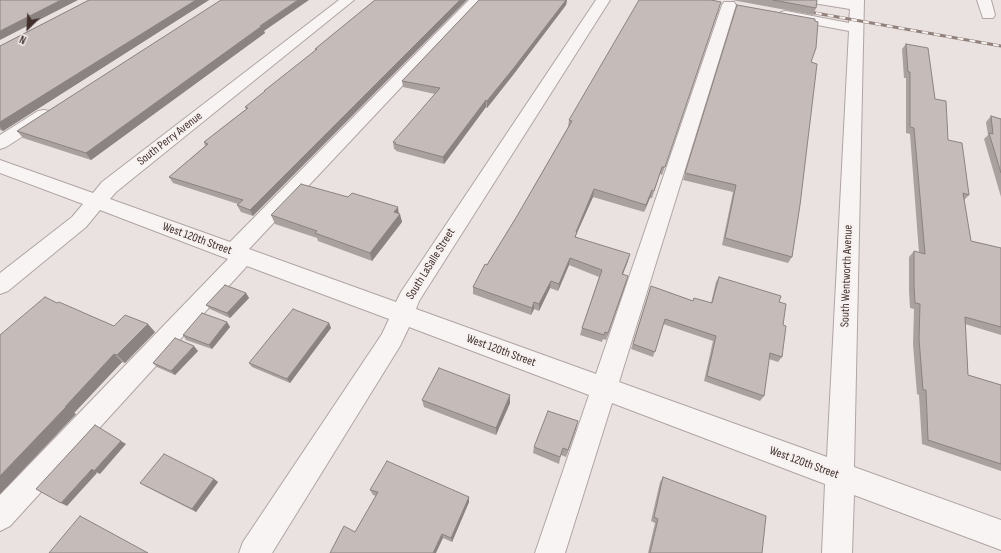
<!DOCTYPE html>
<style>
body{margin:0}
#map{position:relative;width:1001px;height:553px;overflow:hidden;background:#e9e2e1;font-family:"Sofia Sans Condensed",sans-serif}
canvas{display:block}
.north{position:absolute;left:8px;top:8px;width:40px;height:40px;-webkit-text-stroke:3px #f6f1f0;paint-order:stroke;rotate:204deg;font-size:11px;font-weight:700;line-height:16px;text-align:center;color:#402f2a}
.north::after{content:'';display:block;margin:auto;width:14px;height:18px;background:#402f2a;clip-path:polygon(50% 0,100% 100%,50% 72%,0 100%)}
</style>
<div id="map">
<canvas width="1001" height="553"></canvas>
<div class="north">N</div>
</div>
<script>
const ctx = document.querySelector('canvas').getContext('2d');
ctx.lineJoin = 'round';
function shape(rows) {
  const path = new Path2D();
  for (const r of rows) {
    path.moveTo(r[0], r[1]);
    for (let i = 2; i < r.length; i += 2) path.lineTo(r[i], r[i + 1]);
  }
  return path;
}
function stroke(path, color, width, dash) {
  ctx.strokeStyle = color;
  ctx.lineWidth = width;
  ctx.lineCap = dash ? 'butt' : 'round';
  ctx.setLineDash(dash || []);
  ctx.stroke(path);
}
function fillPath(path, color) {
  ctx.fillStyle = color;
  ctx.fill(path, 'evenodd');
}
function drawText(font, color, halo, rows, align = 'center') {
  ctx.font = font + ' "Sofia Sans Condensed",sans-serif';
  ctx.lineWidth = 4;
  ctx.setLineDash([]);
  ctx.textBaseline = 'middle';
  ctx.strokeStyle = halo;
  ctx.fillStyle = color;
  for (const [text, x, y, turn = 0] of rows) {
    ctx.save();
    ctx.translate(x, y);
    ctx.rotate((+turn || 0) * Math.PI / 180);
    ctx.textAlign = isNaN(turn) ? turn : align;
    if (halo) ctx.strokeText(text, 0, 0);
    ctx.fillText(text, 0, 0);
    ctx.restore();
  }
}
const minor = shape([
 [339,0,354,0,116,192,110,199,230,242,469,0,483,0,249,249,396,302,401,292,596,0,610,0,419,301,416,309,596,374,722,5,724,2,734,2,736,5,619,382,827,457,849,31,786,19,781,18,779,15,781,12,786,11,849,23,850,9,819,4,814,3,812,0,864,0,854,467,1001,520,1001,550,854,495,852,553,822,553,825,484,612,403,565,553,535,553,589,395,409,327,400,346,272,553,239,553,243,542,382,334,389,319,247,266,10,526,0,531,0,495,228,259,100,210,86,227,8,291,0,294,0,273,72,217,83,204,0,173,0,160,93,193,102,182,339,0],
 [977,0,991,0,995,15,993,18,983,18,977,0],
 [44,110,50,111,52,115,50,119,6,147,0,149,0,135,38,111,44,110]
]);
const rail = shape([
 [804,11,1001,46]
]);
const wall = shape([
 [89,0,209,0,3,131,0,130,0,46],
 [375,0,253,216,241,212,237,205,238,204,173,183,169,177,205,146,204,142,246,109,245,107,264,92,264,91,315,51,315,49],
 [479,0,567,0,566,5,513,75,487,108,486,107,444,164,396,151,396,150,394,149,393,142,435,94,403,87,402,81],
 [732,0,817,0,816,8,813,15],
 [737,5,811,62,792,257,788,263,722,245,733,192,683,180],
 [719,9,662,175,660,174,652,198,650,198,644,212,593,197,576,235,576,237,628,261,623,274,626,283,606,340,603,339,602,342,580,335,582,328,599,277,569,265,558,291,550,288,539,311,534,309,531,315,473,294,473,287,517,216,568,127,569,120],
 [264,31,265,33,91,160,23,138,17,131],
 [906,44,935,99,948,140,969,195,964,200,971,241,1001,248,1001,335,965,324,968,375,1001,385,1001,471,922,444,919,395,917,394,913,344,914,309,910,308,909,291,909,257,914,251,919,253,910,134,906,133,906,78,904,78,902,49],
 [991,116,1001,119,1001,197,984,139,988,135,986,122],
 [399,214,402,222,372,261,318,241,317,238,275,224,271,215],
 [719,277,779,302,783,325,782,357,778,362,769,359,764,396,760,401,704,381,713,341,663,324,653,357,631,349,651,286,693,301,694,298,711,303,716,282],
 [246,293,249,298,230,318,210,309,206,305],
 [57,303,114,326,155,332,125,363,122,362,74,413,76,414,0,494,0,335],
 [227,322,230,327,212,349,186,340,183,335],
 [329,323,331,328,290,383,252,367,249,363],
 [198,351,175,375,157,367,153,363],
 [422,400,510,403,496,435,424,407],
 [578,421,566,457,561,455,559,464,533,453,534,447],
 [663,477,762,553,648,553,655,523,651,521,660,482],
 [214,479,218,482,196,512,145,486,140,483],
 [370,490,469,497,469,502,452,542,443,538,355,532,376,496,373,495]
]);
const shadedWall = shape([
 [61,0,78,0,0,40,0,31],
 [196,0,209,0,3,131,0,127,0,122],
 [298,0,309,0,264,31,265,33,91,160,86,153,260,26],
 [460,0,467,0,253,216,250,210],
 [566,0,567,0,566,5,513,75,487,108,487,101],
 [486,100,486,107,444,164,443,157],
 [594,189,593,197,576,235,576,240,573,244,576,232],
 [652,190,650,198,644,212,646,205],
 [398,207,399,215,400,214,402,222,372,261,370,253,394,212],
 [630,254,628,261,620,281,622,274],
 [570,258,569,265,558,291,559,284],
 [628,276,626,283,606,340,608,333],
 [551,281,550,288,539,311,539,304],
 [246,293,249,298,230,318,227,313],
 [534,302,534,309,531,315,532,308],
 [227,322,230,327,212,349,209,345],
 [329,323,331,328,290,383,287,379],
 [148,324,155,332,125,363,117,355],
 [194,346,198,351,175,375,171,371],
 [114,354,122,362,74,413,76,414,0,494,0,476],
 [510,395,510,403,496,435,496,428],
 [578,421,576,429,566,457,568,450],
 [121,441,126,444,100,474,94,471],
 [92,469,97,473,67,506,61,503],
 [214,479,218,482,196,512,192,509],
 [469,497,469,502,452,542,451,538],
 [442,534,443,538,436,553,433,553]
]);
const building = shape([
 [0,0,61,0,0,31,0,0],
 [89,0,196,0,0,122,0,46,89,0],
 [221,0,298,0,260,26,262,26,86,153,17,131,221,0],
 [375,0,460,0,250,210,237,205,243,200,169,177,208,144,204,142,248,108,245,107,265,91,264,91,317,49,315,49,375,0],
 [479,0,566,0,513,69,487,101,486,100,443,157,395,144,396,143,393,142,440,88,402,81,479,0],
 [639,0,711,0,721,2,665,167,662,167,654,191,652,190,646,205,594,189,576,232,577,232,575,237,630,254,622,274,628,276,608,333,605,332,604,335,582,328,602,270,570,258,559,284,551,281,539,304,534,302,532,308,473,287,485,264,487,265,517,216,572,121,569,120,639,0],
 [773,0,817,0,816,8,773,0],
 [737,5,815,19,815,21,818,22,816,48,811,62,817,64,800,205,792,257,725,238,736,185,685,173,737,5],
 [906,44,928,48,935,99,946,101,948,140,962,143,969,195,963,193,971,241,1001,248,1001,327,965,317,968,375,1001,385,1001,464,928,440,926,390,923,390,919,339,920,304,915,303,914,285,914,251,925,254,914,128,910,127,910,72,908,72,906,44],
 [991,116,1001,119,1001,173,989,133,993,134,991,116],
 [301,184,348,197,352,193,398,207,394,212,400,214,370,253,315,233,317,231,271,215,301,184],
 [719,277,781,296,779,302,786,304,783,325,786,326,782,357,770,353,764,396,707,376,716,336,665,319,655,352,633,344,651,286,693,301,694,298,712,303,719,277],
 [225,285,246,293,227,313,206,305,225,285],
 [45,297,57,303,59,302,114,326,125,315,148,324,117,355,114,354,65,407,66,407,0,476,0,335,45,297],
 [293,309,329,323,287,379,249,363,293,309],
 [202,313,227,322,209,345,183,335,202,313],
 [175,338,194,346,171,371,153,363,175,338],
 [439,368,510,395,496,428,422,400,439,368],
 [548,411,578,421,568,450,563,448,560,457,534,447,548,411],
 [95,425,121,441,94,471,92,469,61,503,36,489,95,425],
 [164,454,214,479,192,509,140,483,164,454],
 [387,461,469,497,451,538,442,534,433,553,330,553,344,526,355,532,378,492,370,490,387,461],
 [663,477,766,516,762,553,650,553,658,519,654,517,663,477],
 [80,516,148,553,49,553,80,516]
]);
const streetNames = [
 ["South Perry Avenue",170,139,-38],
 ["West 120th Street",197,239,20],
 ["South LaSalle Street",431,264,-58],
 ["South Wentworth Avenue",847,276,-88],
 ["West 120th Street",501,351,20],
 ["West 120th Street",804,463,20]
];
stroke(minor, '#b0a5a3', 2);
fillPath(minor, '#f7f4f3');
stroke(rail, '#92807b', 3);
stroke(rail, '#f6f1f0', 2, [6]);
fillPath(wall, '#a9a19e');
fillPath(shadedWall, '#8a8381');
fillPath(building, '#c5bbb8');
stroke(building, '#8a8381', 1);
drawText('12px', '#402f2a', '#f6f1f0', streetNames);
</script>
